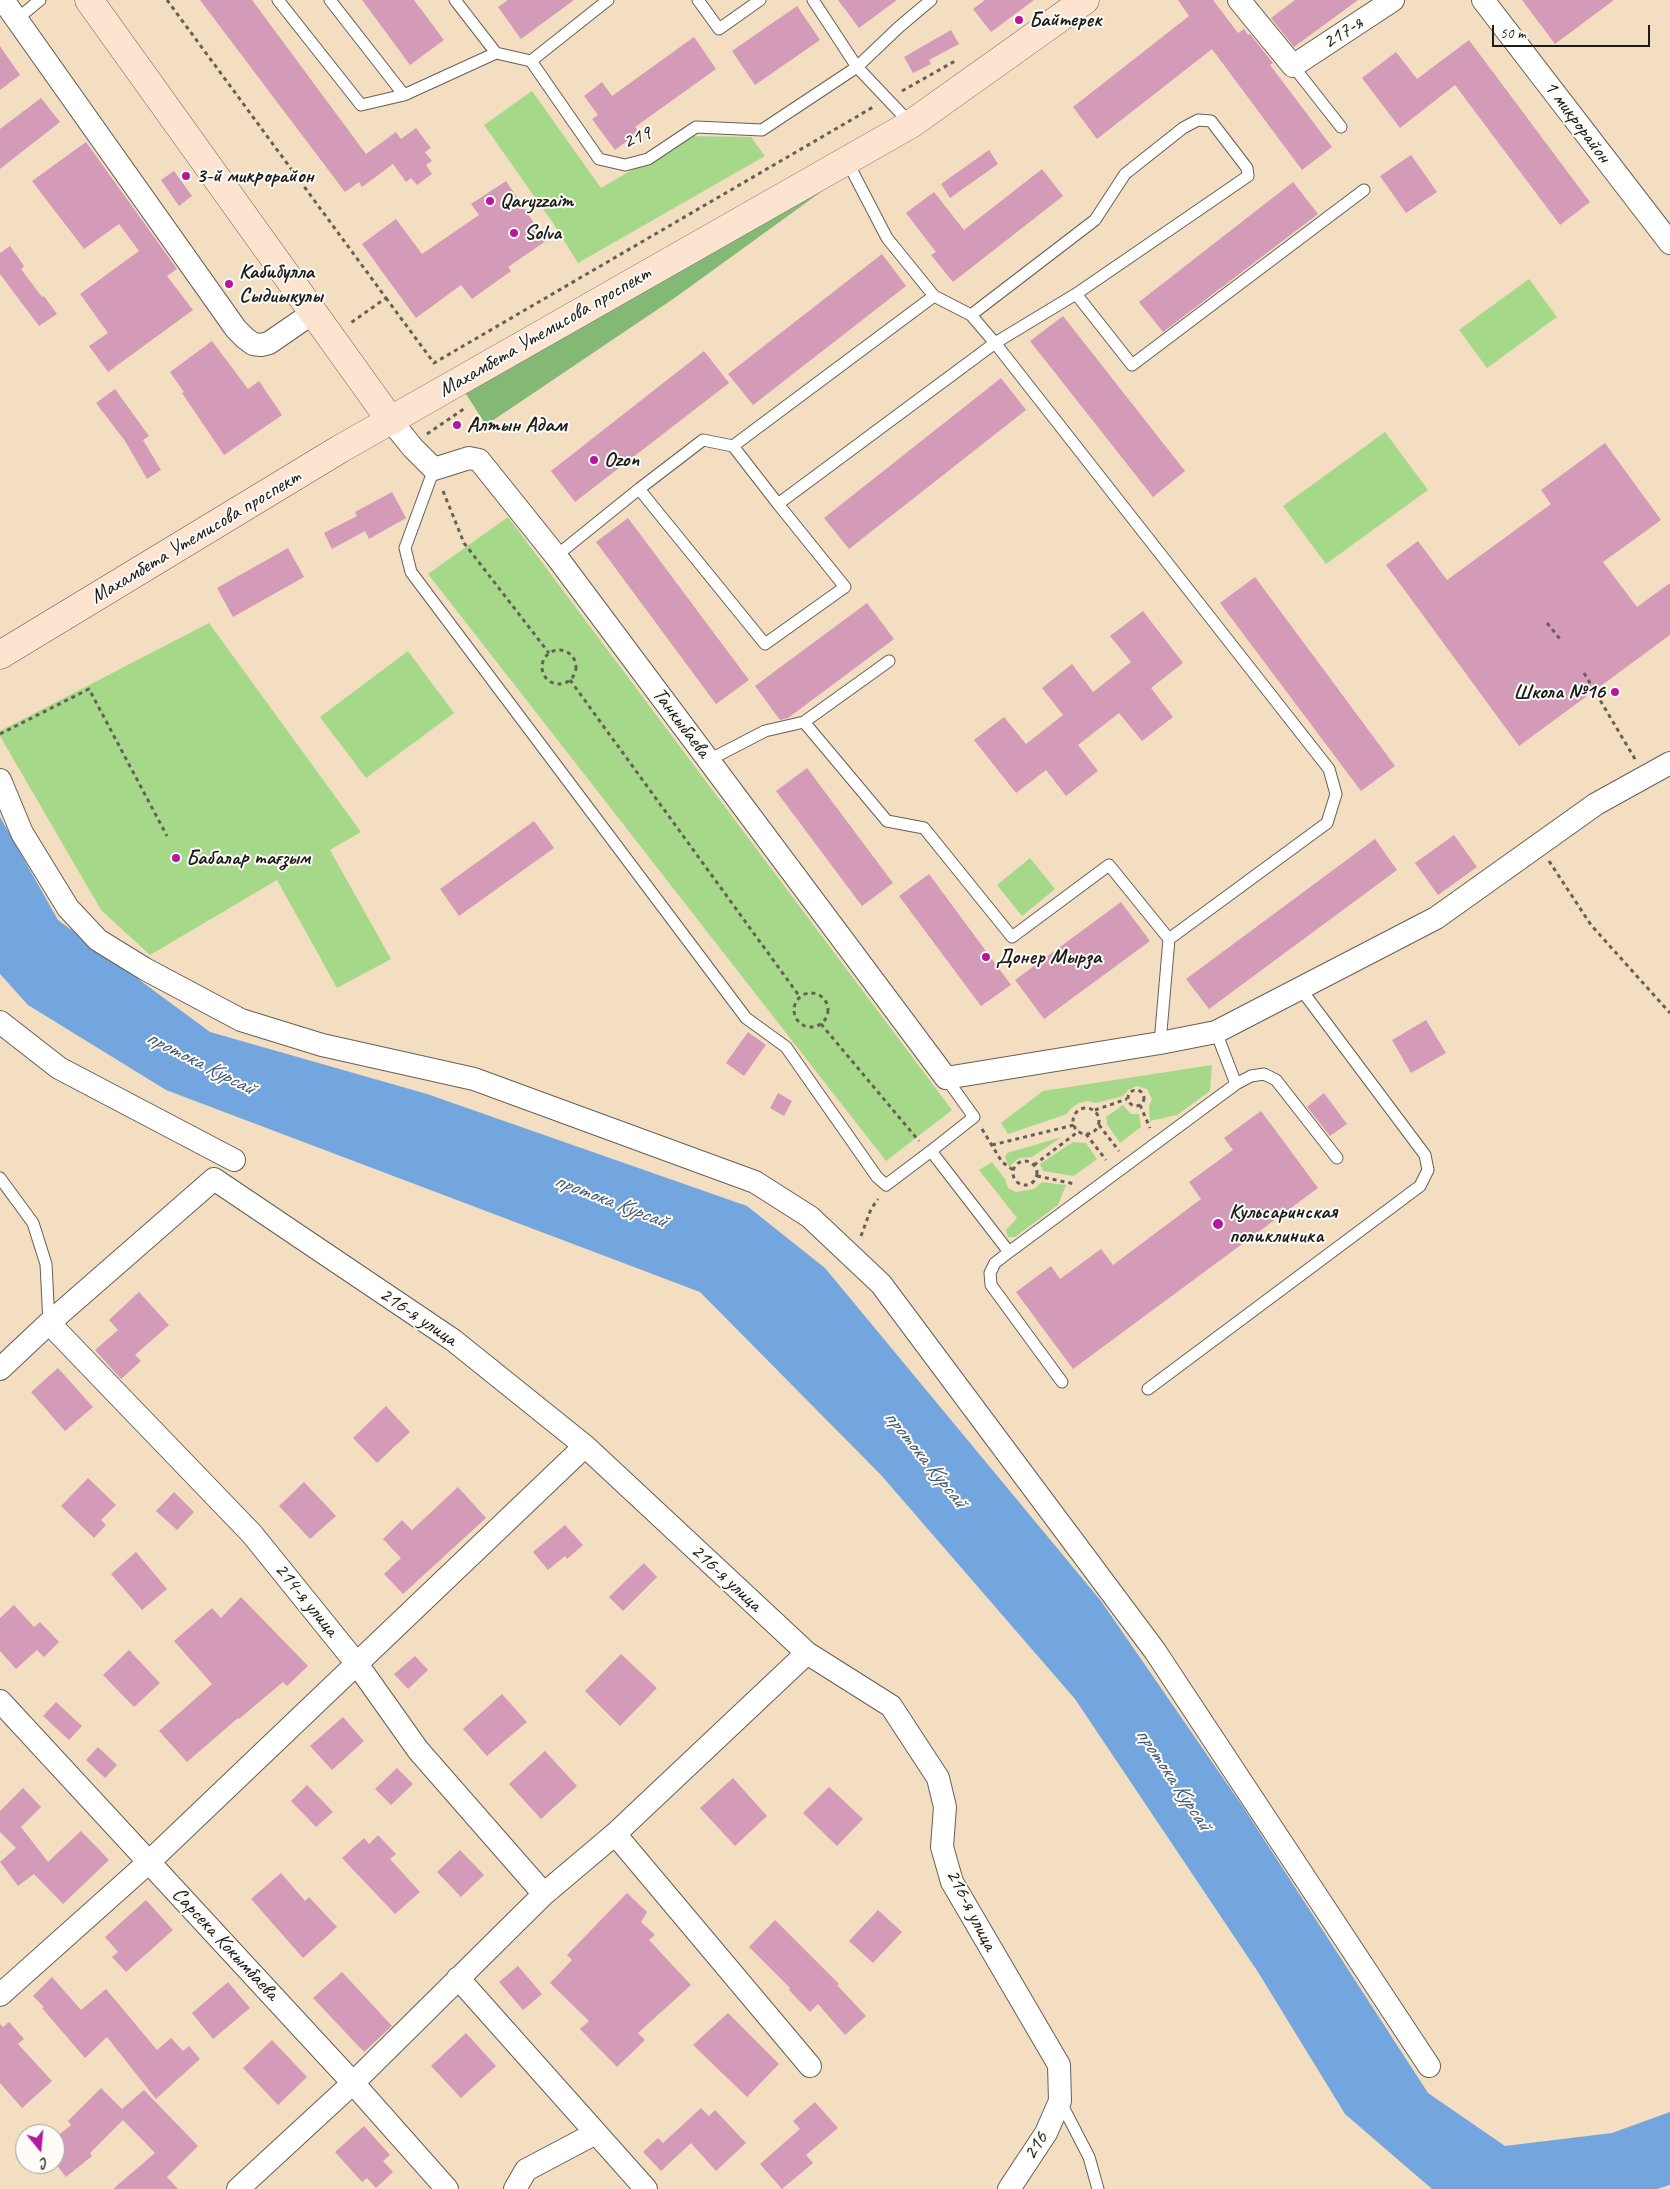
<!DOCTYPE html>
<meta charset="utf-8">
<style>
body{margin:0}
#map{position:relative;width:1670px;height:2189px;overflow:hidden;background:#f3dec1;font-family:Caveat,sans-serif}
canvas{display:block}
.north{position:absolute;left:15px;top:2124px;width:50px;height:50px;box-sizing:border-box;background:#fdfcf7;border:1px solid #a3a29f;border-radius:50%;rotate:163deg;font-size:14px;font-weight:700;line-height:20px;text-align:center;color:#1c1c1c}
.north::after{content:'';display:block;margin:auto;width:18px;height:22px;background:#b5179e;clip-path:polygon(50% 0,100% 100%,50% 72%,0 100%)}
.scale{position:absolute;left:1492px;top:25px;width:158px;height:22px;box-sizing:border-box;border:2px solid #1c1c1c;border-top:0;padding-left:6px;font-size:15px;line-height:18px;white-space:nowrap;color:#1c1c1c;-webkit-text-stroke:4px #fdfcf7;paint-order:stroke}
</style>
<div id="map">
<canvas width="1670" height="2189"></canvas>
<div class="north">С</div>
<div class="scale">50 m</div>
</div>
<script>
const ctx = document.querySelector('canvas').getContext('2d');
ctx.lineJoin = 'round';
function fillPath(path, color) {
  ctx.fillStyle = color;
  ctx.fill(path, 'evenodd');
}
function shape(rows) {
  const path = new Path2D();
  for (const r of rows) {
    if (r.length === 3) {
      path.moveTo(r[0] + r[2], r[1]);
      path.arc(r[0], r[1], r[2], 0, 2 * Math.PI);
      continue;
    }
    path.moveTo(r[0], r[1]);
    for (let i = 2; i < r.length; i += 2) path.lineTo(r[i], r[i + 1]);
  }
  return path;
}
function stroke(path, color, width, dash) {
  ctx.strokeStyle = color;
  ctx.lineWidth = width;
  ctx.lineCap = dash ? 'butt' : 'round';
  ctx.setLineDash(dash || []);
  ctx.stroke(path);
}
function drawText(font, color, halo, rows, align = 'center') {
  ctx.font = font + ' Caveat,sans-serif';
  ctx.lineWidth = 4;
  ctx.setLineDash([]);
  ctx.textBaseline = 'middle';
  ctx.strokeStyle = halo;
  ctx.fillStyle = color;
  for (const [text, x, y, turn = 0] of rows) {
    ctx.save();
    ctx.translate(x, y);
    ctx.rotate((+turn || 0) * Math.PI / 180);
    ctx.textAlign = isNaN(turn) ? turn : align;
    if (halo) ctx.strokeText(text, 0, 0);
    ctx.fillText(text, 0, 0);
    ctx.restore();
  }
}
const green = shape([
 [532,91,601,188,690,136,751,137,765,156,578,263,553,223,484,125],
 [1529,279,1557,317,1487,368,1459,330],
 [1385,432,1428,490,1326,564,1283,506],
 [508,517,952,1110,886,1161,428,574],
 [209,623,361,832,330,850,391,959,337,988,277,880,150,955,101,910,0,736,0,731],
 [408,651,454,713,366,778,320,717],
 [1030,858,1055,889,1022,916,997,885],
 [1212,1065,1210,1091,1177,1115,1150,1121,1149,1106,1152,1099,1147,1089,1137,1086,1128,1090,1123,1096,1096,1103,1087,1101,1079,1103,1071,1108,1067,1114,1008,1134,1001,1123,1043,1091],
 [1123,1105,1131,1114,1139,1114,1141,1127,1120,1143,1107,1124,1106,1117],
 [1062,1137,1032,1157,1019,1158,1009,1167,1005,1157,1007,1153],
 [1073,1142,1086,1143,1097,1159,1074,1176,1043,1171,1040,1164],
 [992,1162,1005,1179,1008,1188,1016,1192,1034,1189,1042,1182,1066,1185,1058,1205,1015,1237,1008,1237,1006,1230,1017,1218,979,1170]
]);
const forest = shape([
 [836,181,676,297,486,425,464,391]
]);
const water = shape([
 [0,817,58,920,210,1032,427,1094,747,1206,825,1268,1101,1601,1243,1807,1428,2093,1505,2146,1612,2133,1670,2112,1670,2185,1657,2189,1432,2189,1345,2114,1258,1972,1075,1699,881,1475,700,1292,166,1090,28,1005,0,974]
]);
const building = shape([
 [200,0,252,0,366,154,396,132,401,139,416,128,431,148,425,152,432,161,426,165,432,174,417,185,411,178,406,182,393,164,362,187,359,182,345,192],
 [362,0,414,0,444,40,410,65],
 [508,0,574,0,521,39,498,7],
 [838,0,897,0,859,28],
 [985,0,1034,0,991,32,973,9],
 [1178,0,1213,0,1238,33,1244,29,1248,35,1250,34,1273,63,1270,65,1332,147,1302,170,1212,49,1097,139,1073,107,1189,16],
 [1295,0,1358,0,1294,47,1271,18],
 [1522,0,1614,0,1555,44],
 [797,6,820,40,755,85,732,51],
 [951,30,959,44,929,60,931,64,913,73,904,57],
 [694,37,716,69,635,127,639,132,615,150,592,119,598,115,584,96,602,82,612,96],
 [1469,40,1590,202,1560,225,1455,85,1400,128,1362,78,1396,52,1417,79],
 [0,46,20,75,0,90],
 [41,98,60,122,0,169,0,129],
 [86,142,177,269,167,276,193,310,108,372,89,346,108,333,80,294,139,251,119,224,84,249,32,181],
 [989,150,998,164,950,198,941,184],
 [1411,155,1437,192,1406,213,1380,176],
 [1042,169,1063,196,953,282,931,255,936,252,906,213,934,192,964,230],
 [174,171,192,196,179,206,161,180],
 [506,181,546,241,508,267,511,271,472,299,461,285,416,318,362,244,396,219,422,254,479,215,471,204],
 [1293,182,1318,214,1163,332,1139,302],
 [10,246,24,266,21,269,42,297,44,296,57,314,39,326,0,274,0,253],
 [882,254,906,286,753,405,728,374],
 [1063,316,1185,471,1153,497,1030,341],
 [212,341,248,389,259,381,282,415,224,455,182,393,184,392,170,372],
 [704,351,729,383,575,502,551,471],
 [1001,378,1026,410,849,549,824,518],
 [115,389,149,436,143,440,161,470,147,479,125,441,96,403],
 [1605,443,1661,520,1603,562,1637,607,1670,583,1670,635,1519,746,1386,565,1418,541,1447,580,1551,504,1541,490],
 [392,492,406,518,369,539,365,531,332,549,324,533,357,516,355,512],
 [628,518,749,680,716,704,596,542],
 [288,548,304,577,233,617,217,588],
 [1255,577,1395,766,1361,791,1220,603],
 [867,603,894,639,788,718,780,720,755,686],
 [1143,611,1183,663,1151,688,1173,717,1142,741,1119,713,1078,745,1098,771,1066,796,1046,770,1016,793,974,740,1004,717,1026,744,1063,715,1042,688,1072,664,1093,692,1131,662,1110,636],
 [807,768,893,883,862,906,776,791],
 [534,821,554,848,459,916,440,889],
 [1454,835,1477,867,1438,895,1415,863],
 [1375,839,1397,870,1209,1009,1186,979],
 [929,874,1011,985,981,1006,899,896],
 [1121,902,1150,941,1044,1019,1015,980],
 [1426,1020,1446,1053,1411,1073,1392,1040],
 [748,1032,766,1045,744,1076,726,1063],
 [778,1093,792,1101,784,1116,770,1108],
 [1324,1093,1347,1124,1330,1136,1307,1107],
 [1261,1111,1318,1188,1073,1369,1016,1292,1051,1266,1060,1279,1101,1249,1113,1265,1201,1199,1189,1182,1233,1150,1224,1138],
 [139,1292,169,1325,135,1355,141,1361,121,1379,95,1350,118,1330,109,1320],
 [58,1368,93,1407,65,1431,31,1392],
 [386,1406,410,1432,377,1463,353,1438],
 [88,1478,116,1505,101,1520,106,1525,94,1538,61,1506],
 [304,1482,336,1516,310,1539,279,1506],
 [458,1487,486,1518,403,1594,384,1574,401,1558,383,1539,402,1520,412,1530],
 [174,1492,194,1512,177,1530,156,1511],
 [565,1525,583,1545,567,1559,565,1556,548,1570,533,1552],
 [136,1552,167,1589,142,1610,111,1574],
 [644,1563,657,1577,623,1611,609,1597],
 [241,1597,308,1666,287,1686,283,1682,239,1719,238,1718,187,1762,159,1731,212,1684,174,1641,212,1608,221,1618],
 [14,1605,34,1627,40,1622,59,1642,44,1657,37,1650,16,1669,0,1651,0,1618],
 [129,1650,160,1683,134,1707,103,1675],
 [621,1654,657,1688,620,1726,585,1691],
 [415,1656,428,1670,408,1689,394,1674],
 [502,1694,527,1722,487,1756,463,1729],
 [56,1702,82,1726,69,1740,43,1716],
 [343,1717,364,1741,332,1770,310,1746],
 [98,1747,117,1765,105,1778,86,1760],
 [545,1751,577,1786,541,1819,509,1784],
 [397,1768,413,1784,391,1805,375,1789],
 [733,1778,767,1816,735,1846,700,1808],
 [307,1785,333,1812,316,1827,291,1801],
 [829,1787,863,1819,837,1846,803,1813],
 [23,1788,41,1807,21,1827,48,1862,81,1831,109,1860,63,1904,34,1874,18,1886,0,1862,16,1848,0,1832,0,1811],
 [378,1835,396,1854,390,1859,420,1892,395,1914,342,1858,364,1838,369,1844],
 [460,1850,484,1875,461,1897,437,1872],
 [281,1873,305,1901,309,1897,337,1927,303,1958,251,1899],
 [627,1893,647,1912,641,1922,655,1935,649,1940,691,1985,638,2033,645,2040,617,2067,580,2029,589,2021,550,1983,572,1960,567,1955],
 [146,1900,173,1930,126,1972,112,1957,118,1952,105,1937],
 [878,1910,902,1932,873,1963,849,1941],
 [775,1920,839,1984,837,1985,866,2016,845,2035,818,2004,810,2012,789,1990,790,1988,749,1947],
 [518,1966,542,1994,523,2010,499,1982],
 [342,1972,392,2026,364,2052,313,1998],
 [52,1977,81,2010,106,1989,157,2050,171,2038,183,2051,189,2046,200,2059,156,2099,107,2037,85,2058,42,2008,44,2007,33,1996],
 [228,1982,250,2008,213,2039,192,2013],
 [728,2013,779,2064,747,2097,693,2045],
 [9,2022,24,2039,18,2044,52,2081,22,2108,0,2083,0,2024,3,2027],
 [466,2033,496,2066,461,2098,431,2066],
 [272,2040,307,2077,278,2105,243,2068],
 [101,2088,122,2109,144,2090,198,2146,167,2177,178,2189,113,2189,155,2153,123,2120,90,2153,92,2156,66,2177,55,2163,55,2138,71,2125,68,2121],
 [815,2102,838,2128,806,2155,813,2163,782,2189,760,2164,800,2129,793,2121],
 [701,2108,709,2116,715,2110,746,2143,716,2171,691,2143,661,2171,643,2152,658,2138,663,2143],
 [364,2126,390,2155,383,2161,393,2172,376,2188,367,2178,362,2182,335,2152]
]);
const path = shape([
 [167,0,386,298,349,324],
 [902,91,955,61],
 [386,298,434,363,875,106],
 [427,434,465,408],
 [443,491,464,543,549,653],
 [1547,623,1560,639],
 [559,667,17],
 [1584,673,1635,759],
 [570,680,800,997],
 [0,734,89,689,167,836],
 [1549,861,1591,925,1670,1013],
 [811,1010,17],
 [821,1024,919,1141],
 [1136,1098,8],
 [1140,1105,1150,1128],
 [1086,1121,13],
 [1095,1110,1127,1099],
 [1099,1125,1119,1151],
 [982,1129,1002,1162,1013,1170],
 [1086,1134,1106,1160],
 [992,1145,1074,1125],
 [1025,1173,12],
 [1034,1165,1079,1131],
 [1037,1176,1075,1184],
 [861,1236,871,1209,878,1199]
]);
const lane = shape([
 [278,0,361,105,404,95,496,53],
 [330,0,404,95],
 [455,0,496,53,531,61,599,159,625,165,648,159,696,127,762,130,857,67,899,27,931,0],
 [698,0,719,29,760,0],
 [813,0,857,67,911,124],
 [17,19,40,0],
 [531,61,608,0],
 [1293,66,1341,127],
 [1076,294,1132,365,1364,190],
 [733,446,778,504],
 [434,469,405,548,411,572,746,1018,786,1047,877,1177,886,1185,931,1151],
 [639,489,703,440,733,446,934,296],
 [556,556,639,489,765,644,845,587,778,504,995,343,1076,294,1248,176,1247,168,1211,121,1198,120,1183,128,1125,174,1095,220,971,315],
 [804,722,889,661],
 [709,760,765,731,804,722,887,821,924,828,1012,937,1109,865,1169,939,1327,823,1336,794,1329,769,995,343,971,315,934,296,887,238,847,161],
 [1160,1043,1169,939],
 [946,1078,974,1117,931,1151,1009,1252,1236,1084,1216,1032],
 [1236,1084,1251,1076,1264,1074,1276,1080,1337,1158],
 [0,1178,33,1223,46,1264,49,1323],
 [1009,1252,995,1263,990,1273,991,1285,1062,1382],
 [1148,1389,1420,1186,1428,1170,1425,1155,1300,988],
 [1060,2101,1089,2157,1098,2189]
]);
const street = shape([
 [3,0,236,329,245,338,253,344,261,345,269,343,314,312],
 [1239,0,1293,66,1393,0],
 [1483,0,1670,243],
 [391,421,413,448,434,469,469,458,479,460,556,556,946,1078,1160,1043,1216,1032,1436,918,1596,804,1670,763],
 [0,780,22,833,68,908,98,940,145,969,241,1020,322,1045,474,1079,755,1182,810,1217,881,1284,1155,1651,1429,2066],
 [0,1022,59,1068,234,1160],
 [49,1323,252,1534,357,1664,418,1750,544,1894],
 [0,1369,49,1323,214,1179,453,1340,585,1446,807,1653,891,1706,938,1778,945,1807,942,1847,952,1882,1059,2065,1060,2101,1046,2133,1009,2189],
 [0,1701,353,2083,447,2189],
 [615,1834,810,2066],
 [458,1978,646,2189],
 [0,1995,150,1861,585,1446],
 [238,2189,353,2083,544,1894,615,1834,807,1653],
 [515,2189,526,2170,596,2133]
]);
const secondary = shape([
 [89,0,391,421],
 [0,655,340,449,911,124,1085,0]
]);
const markers = [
 [1019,20,5,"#b5179e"],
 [186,176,5,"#b5179e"],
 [490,201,5,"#b5179e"],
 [514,233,5,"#b5179e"],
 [229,284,5,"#b5179e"],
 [457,425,5,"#b5179e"],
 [594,460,5,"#b5179e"],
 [1615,692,5,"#b5179e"],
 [176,858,5,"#b5179e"],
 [986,957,5,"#b5179e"],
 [1218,1224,6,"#b5179e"]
];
const poiNames = [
 ["Байтерек",1029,20],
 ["3-й микрорайон",196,176],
 ["Qaryzzaim",500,201],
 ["Solva",524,233],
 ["Кабибулла",239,272],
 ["Сыдиыкулы",239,296],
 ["Алтын Адам",467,425],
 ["Ozon",604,460],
 ["Школа №16",1605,692,"right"],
 ["Бабалар тағзым",186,858],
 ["Донер Мырза",996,957],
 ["Кульсаринская",1229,1212],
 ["поликлиника",1229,1236]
];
const streetNames = [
 ["217-я",1343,33,-33],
 ["1 микрорайон",1577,122,53],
 ["219",637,138,-22],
 ["Махамбета Утемисова проспект",545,332,-30],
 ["Махамбета Утемисова проспект",196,537,-31],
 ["Танкыбаева",681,723,53],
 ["216-я улица",418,1317,34],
 ["216-я улица",726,1578,43],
 ["214-я улица",306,1600,51],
 ["216-я улица",971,1910,63],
 ["Сарсека Кокымбаева",225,1944,47],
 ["216",1036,2146,-58]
];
const waterNames = [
 ["протока Курсай",200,1063,27],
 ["протока Курсай",610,1201,21],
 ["протока Курсай",925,1459,51],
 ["протока Курсай",1173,1779,56]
];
fillPath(green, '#a5d989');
fillPath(forest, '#84b975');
fillPath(water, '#73a5df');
fillPath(building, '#d49bb8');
stroke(lane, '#676056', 13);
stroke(street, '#676056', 24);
stroke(secondary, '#676056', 29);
stroke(path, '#676056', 3, [4, 4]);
stroke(lane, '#fff', 11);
stroke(street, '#fff', 22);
stroke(secondary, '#fde4d1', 28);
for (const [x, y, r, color] of markers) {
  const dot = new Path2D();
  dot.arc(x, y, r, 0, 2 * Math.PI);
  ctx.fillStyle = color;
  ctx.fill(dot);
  stroke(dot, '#fdfcf7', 2);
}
drawText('bold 21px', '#1c1c1c', '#fdfcf7', poiNames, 'left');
drawText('21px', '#1c1c1c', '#fdfcf7', streetNames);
drawText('italic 22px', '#435a74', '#fdfcf7', waterNames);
</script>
